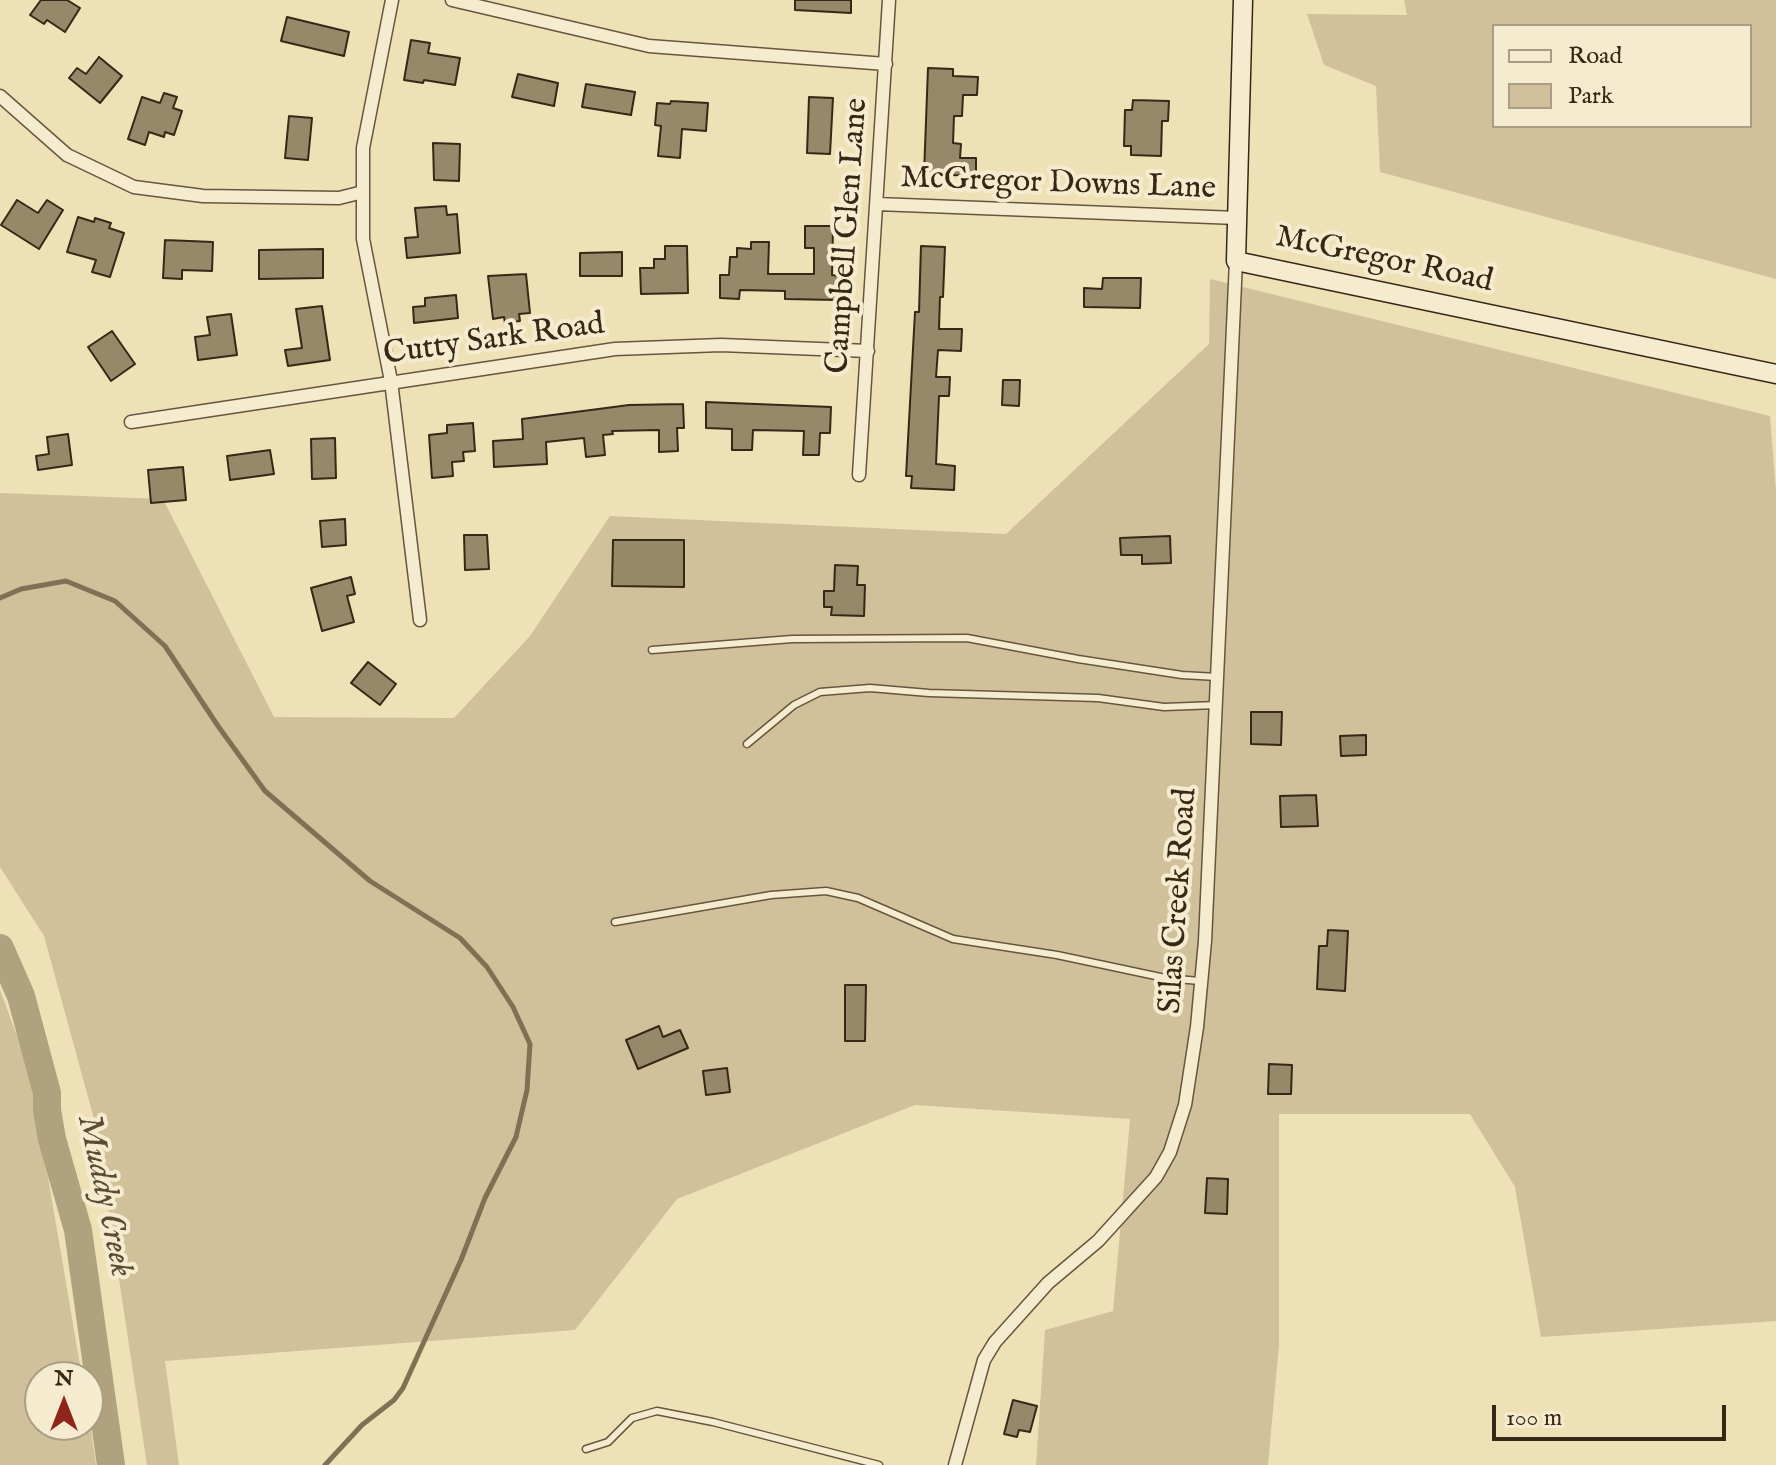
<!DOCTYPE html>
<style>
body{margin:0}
#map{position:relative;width:1776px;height:1465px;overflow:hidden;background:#efe1b6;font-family:"IM FELL English",serif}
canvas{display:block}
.legend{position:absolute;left:1492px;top:24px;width:260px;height:104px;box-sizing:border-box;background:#f5ecd0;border:2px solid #a99d85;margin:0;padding:10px 14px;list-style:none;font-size:24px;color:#372715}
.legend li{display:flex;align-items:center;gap:16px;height:40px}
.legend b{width:40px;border:2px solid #a99d85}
.north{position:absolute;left:24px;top:1361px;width:80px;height:80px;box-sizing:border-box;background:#f5ecd0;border:2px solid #a99d85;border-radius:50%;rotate:0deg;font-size:22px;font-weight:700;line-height:32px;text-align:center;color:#372715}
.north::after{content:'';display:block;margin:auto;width:28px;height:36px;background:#8f2418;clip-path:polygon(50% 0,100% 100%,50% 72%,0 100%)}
.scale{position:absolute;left:1492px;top:1405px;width:234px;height:36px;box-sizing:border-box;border:4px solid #372715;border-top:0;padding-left:10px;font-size:24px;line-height:28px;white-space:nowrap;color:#372715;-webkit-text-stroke:6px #f5ecd0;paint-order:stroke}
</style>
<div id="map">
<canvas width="1776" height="1465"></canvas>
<ul class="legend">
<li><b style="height:10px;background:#f5ecd0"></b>Road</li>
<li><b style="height:22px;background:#d0c19b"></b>Park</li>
</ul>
<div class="north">N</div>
<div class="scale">100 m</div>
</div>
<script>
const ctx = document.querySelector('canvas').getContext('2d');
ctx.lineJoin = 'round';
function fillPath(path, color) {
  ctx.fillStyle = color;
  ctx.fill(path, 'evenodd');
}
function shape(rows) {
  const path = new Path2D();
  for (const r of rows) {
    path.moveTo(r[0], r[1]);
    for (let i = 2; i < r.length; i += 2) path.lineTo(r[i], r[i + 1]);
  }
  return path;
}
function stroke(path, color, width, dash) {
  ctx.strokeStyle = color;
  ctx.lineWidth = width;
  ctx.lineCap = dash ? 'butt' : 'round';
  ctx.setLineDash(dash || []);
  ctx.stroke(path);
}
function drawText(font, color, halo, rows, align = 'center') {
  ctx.font = font + ' "IM FELL English",serif';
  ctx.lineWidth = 8;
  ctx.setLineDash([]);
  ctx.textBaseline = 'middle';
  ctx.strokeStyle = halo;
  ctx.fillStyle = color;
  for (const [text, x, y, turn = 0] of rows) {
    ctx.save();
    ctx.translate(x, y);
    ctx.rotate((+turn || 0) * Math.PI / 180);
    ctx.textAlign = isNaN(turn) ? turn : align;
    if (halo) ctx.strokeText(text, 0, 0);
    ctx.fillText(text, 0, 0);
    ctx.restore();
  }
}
const green = shape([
 [1404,0,1776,0,1776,279,1380,172,1376,86,1324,65,1307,14,1407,15],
 [1750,26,1750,126,1494,126,1494,26],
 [1210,279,1770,416,1776,491,1776,1321,1541,1337,1515,1187,1470,1114,1279,1114,1279,1345,1268,1465,1036,1465,1045,1330,1113,1311,1130,1119,915,1105,677,1199,575,1330,165,1361,179,1465,147,1465,96,1126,44,936,0,867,0,493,163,499,274,717,454,718,530,636,610,516,1006,534,1209,344],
 [0,990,30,1071,82,1377,40,1377,40,1425,88,1425,88,1409,96,1465,0,1465]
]);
const stream = shape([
 [0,598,21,589,66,581,115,601,165,646,218,726,265,791,370,881,460,938,487,967,513,1007,530,1044,527,1090,516,1137,485,1198,461,1260,403,1388,394,1400,362,1425,325,1465]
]);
const river = shape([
 [0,948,21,996,47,1093,47,1110,52,1139,78,1230,111,1465]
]);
const building = shape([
 [41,0,67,0,80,8,65,32,47,20,44,24,30,15,41,0],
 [795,0,851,0,851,13,795,10,795,0],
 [287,17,349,32,344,56,281,41,287,17],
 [411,40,430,43,428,53,460,58,455,85,424,80,423,83,404,80,411,40],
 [99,57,122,76,100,103,69,78,77,68,86,74,99,57],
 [928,68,953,69,953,76,978,77,977,95,963,95,962,116,954,116,953,143,961,144,960,158,976,158,976,176,924,174,928,68],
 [518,74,558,83,554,106,512,97,518,74],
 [586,84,635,92,631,115,582,107,586,84],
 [164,93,177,97,173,108,182,111,174,135,165,132,164,137,149,132,145,145,128,139,142,97,160,103,164,93],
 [809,97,833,98,830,154,807,153,809,97],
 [1133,100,1169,101,1168,121,1162,121,1161,156,1131,155,1131,146,1124,146,1125,110,1132,110,1133,100],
 [671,101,708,103,706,131,682,129,680,158,658,156,661,126,655,125,657,103,670,104,671,101],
 [289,116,312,118,308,160,285,158,289,116],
 [433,143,460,144,459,181,434,180,433,143],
 [17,200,38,213,47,200,63,210,39,249,1,225,17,200],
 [446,206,447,215,457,214,460,253,407,258,405,238,418,237,415,208,446,206],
 [78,217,94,222,95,218,111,223,109,228,124,233,110,277,92,272,96,260,67,252,78,217],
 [805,226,833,226,832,275,838,276,837,300,785,299,785,291,740,290,739,299,720,298,720,275,729,275,730,257,737,257,737,248,751,249,751,242,769,242,768,274,814,274,814,248,805,248,805,226],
 [165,240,213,242,212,271,182,270,182,279,163,278,165,240],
 [665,246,687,246,688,293,641,294,640,268,654,268,654,259,665,259,665,246],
 [921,246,945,247,943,297,940,297,939,329,962,329,961,351,938,350,936,377,950,377,949,396,939,396,936,464,955,466,954,490,911,488,912,476,906,476,915,312,919,312,921,246],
 [323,249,323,278,259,279,259,250,323,249],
 [622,252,622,276,580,276,580,253,622,252],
 [526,274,530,313,519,314,520,321,505,323,504,317,493,319,488,276,526,274],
 [1103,278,1141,278,1140,308,1084,307,1084,288,1102,289,1103,278],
 [456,295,458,318,414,323,413,307,425,306,425,298,456,295],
 [322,306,330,360,288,366,285,350,302,348,296,309,322,306],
 [231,314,237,355,198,360,195,337,210,335,207,317,231,314],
 [112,331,135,364,111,381,88,347,112,331],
 [1003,380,1020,380,1019,406,1002,405,1003,380],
 [706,402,831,407,830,433,820,433,819,455,803,455,804,431,753,430,752,450,732,450,732,429,706,428,706,402],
 [683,404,684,428,677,428,678,451,659,452,659,430,612,431,613,434,603,435,605,455,586,457,584,438,546,442,547,464,494,467,493,441,523,439,522,419,629,405,683,404],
 [473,423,475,451,463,452,464,461,452,462,453,476,432,478,429,435,447,433,447,425,473,423],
 [68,434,72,465,38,470,36,456,49,454,47,437,68,434],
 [335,438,336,478,312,479,311,439,335,438],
 [270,450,274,474,230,480,227,456,270,450],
 [183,467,186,500,151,503,148,470,183,467],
 [345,519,346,545,322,547,320,521,345,519],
 [464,535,487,535,489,569,465,570,464,535],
 [1170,536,1171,563,1142,564,1142,555,1121,555,1120,538,1170,536],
 [613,540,684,540,684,587,612,586,613,540],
 [835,565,858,566,857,585,865,585,864,616,831,615,832,607,824,607,824,591,834,591,835,565],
 [351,577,355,594,347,596,354,622,322,631,311,588,351,577],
 [368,662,396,684,380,705,351,683,368,662],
 [1251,712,1282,712,1281,745,1251,744,1251,712],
 [1366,735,1366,755,1341,756,1340,736,1366,735],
 [1316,795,1318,826,1281,827,1280,796,1316,795],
 [1328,930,1348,931,1345,991,1317,989,1319,946,1327,946,1328,930],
 [845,985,866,985,865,1041,845,1041,845,985],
 [659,1026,663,1037,680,1030,688,1048,638,1069,626,1040,659,1026],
 [1269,1064,1292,1065,1291,1094,1268,1094,1269,1064],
 [727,1068,730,1092,706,1095,703,1071,727,1068],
 [1207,1178,1228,1179,1227,1214,1205,1213,1207,1178],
 [1013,1400,1037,1406,1030,1432,1019,1430,1017,1437,1004,1434,1013,1400]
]);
const lane = shape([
 [652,650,792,639,967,638,1078,659,1182,675,1217,677],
 [747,744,794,705,820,692,870,688,929,693,1098,698,1164,707,1217,705],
 [615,922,771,895,826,891,858,898,953,939,1057,955,1165,978,1200,981],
 [586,1449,608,1442,632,1418,657,1411,713,1422,879,1465]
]);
const street = shape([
 [392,0,363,148,363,239,391,381,420,620],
 [452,0,649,46,886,64],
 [0,96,67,155,134,187,203,196,339,198,363,192],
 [877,204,1237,218],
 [131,422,615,349,721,345,868,351],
 [859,475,889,0],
 [955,1465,984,1360,995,1342,1048,1283,1098,1241,1156,1177,1170,1152,1185,1105,1197,1027,1205,941,1236,261]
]);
const secondary = shape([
 [1243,0,1236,261,1776,374]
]);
const streetNames = [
 ["McGregor Downs Lane",1058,185,2],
 ["Campbell Glen Lane",849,236,-86],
 ["McGregor Road",1384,261,12],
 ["Cutty Sark Road",494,341,-8],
 ["Silas Creek Road",1180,901,-86]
];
const waterNames = [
 ["Muddy Creek",103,1196,78]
];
fillPath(green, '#d0c19b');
stroke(stream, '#807155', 5);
stroke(river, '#b0a27f', 28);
fillPath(building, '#978869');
stroke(building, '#372715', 2);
stroke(lane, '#65563d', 9);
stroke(street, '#65563d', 15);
stroke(secondary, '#372715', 21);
stroke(lane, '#f5ecd0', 6);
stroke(street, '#f5ecd0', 12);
stroke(secondary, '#f5ecd0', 18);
drawText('32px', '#372715', '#f5ecd0', streetNames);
drawText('italic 34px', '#5b4c35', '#f5ecd0', waterNames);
</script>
